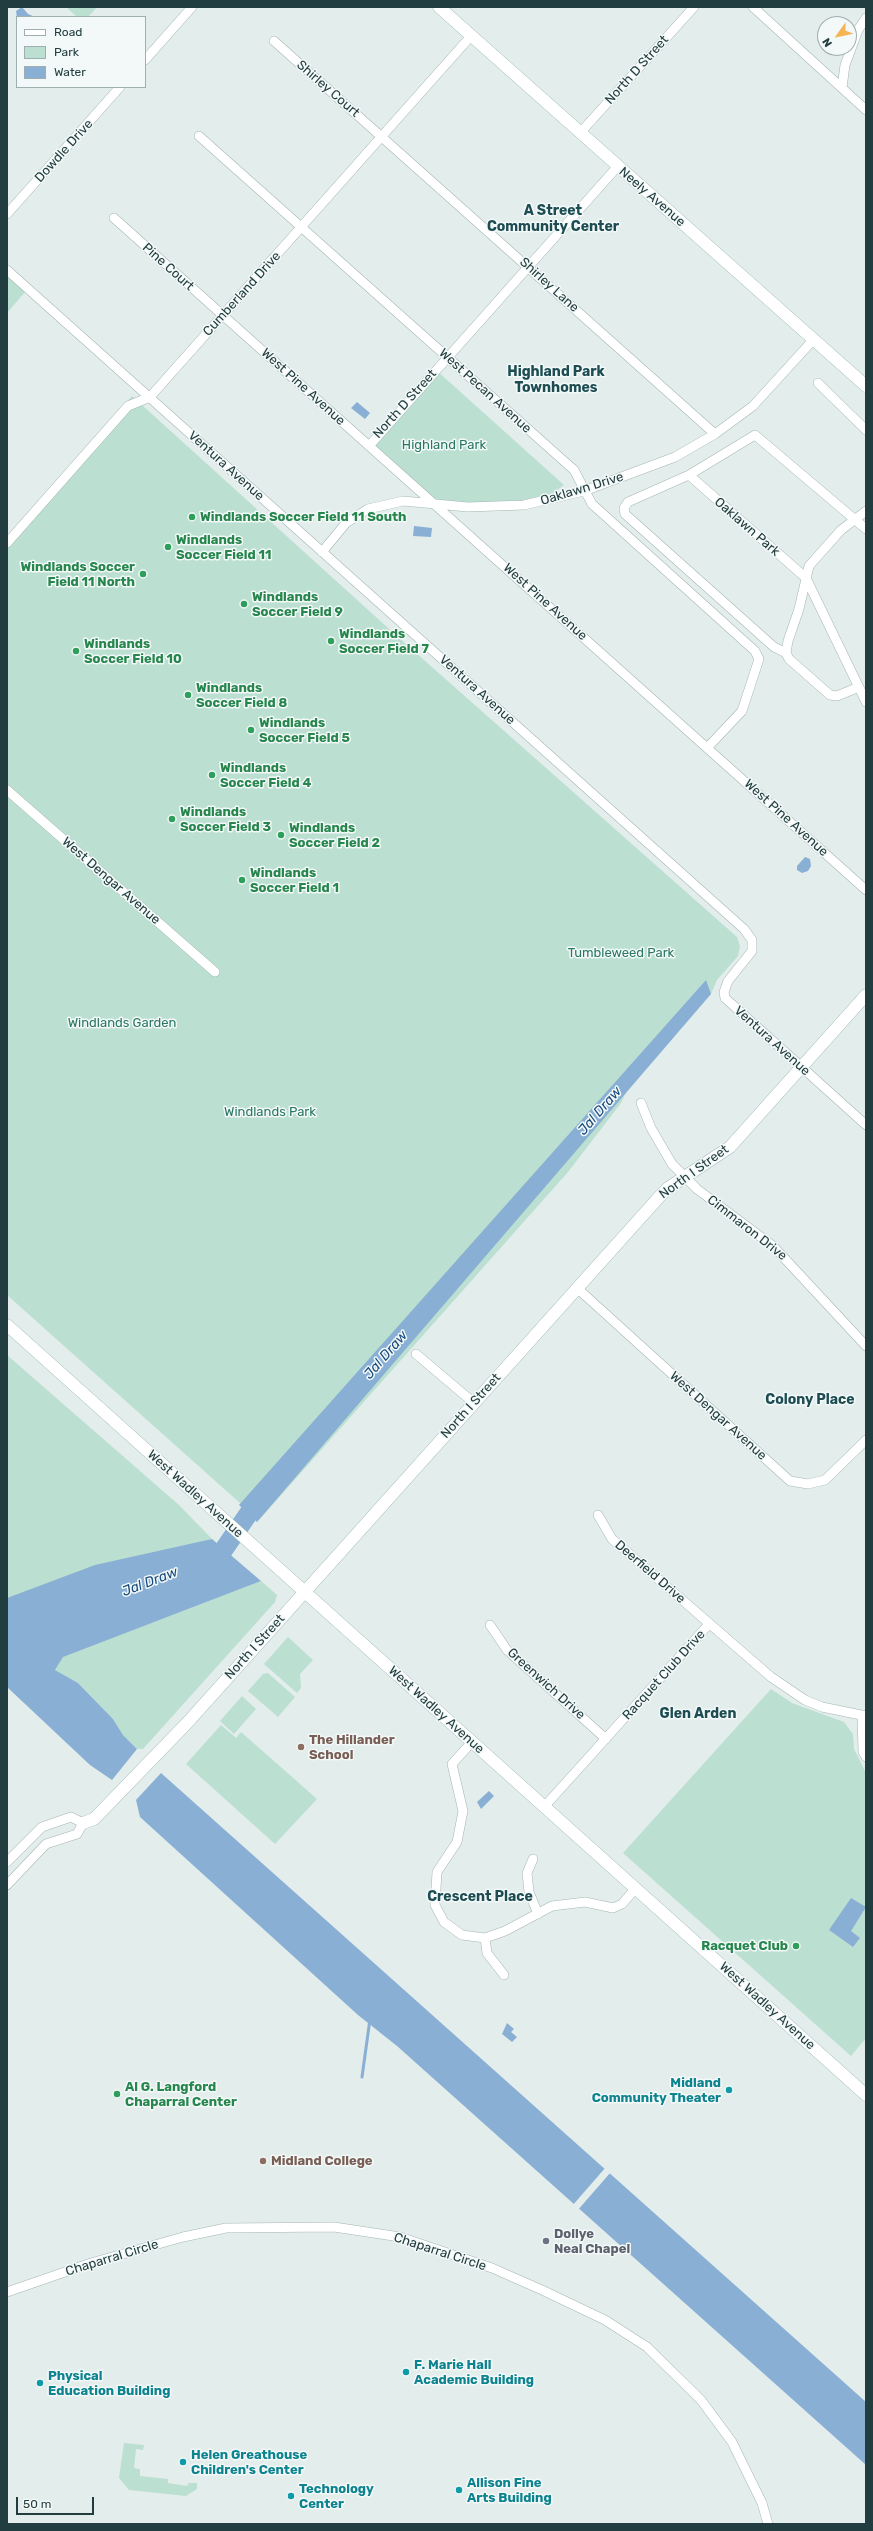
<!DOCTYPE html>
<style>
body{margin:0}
#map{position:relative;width:873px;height:2531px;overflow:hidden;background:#e3edec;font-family:Rubik,sans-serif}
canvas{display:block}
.frame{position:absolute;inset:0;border:8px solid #223d3f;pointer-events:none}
.legend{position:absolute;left:16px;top:16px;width:130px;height:72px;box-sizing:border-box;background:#f3f9f8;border:1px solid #9faeae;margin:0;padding:5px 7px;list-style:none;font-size:12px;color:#223d3f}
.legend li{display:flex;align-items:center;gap:8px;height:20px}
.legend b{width:20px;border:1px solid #9faeae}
.north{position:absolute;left:817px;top:16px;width:40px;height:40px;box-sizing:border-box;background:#f3f9f8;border:1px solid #9faeae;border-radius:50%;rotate:237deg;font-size:11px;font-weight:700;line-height:16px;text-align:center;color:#223d3f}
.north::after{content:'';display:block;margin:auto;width:14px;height:18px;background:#f7b457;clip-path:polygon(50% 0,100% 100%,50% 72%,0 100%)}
.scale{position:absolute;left:16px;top:2497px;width:78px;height:18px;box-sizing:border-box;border:2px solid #223d3f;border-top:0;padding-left:5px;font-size:12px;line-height:14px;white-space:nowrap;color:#223d3f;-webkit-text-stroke:3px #f3f9f8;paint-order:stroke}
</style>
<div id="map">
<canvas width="873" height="2531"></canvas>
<div class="frame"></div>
<ul class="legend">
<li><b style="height:5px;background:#fff"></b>Road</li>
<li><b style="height:11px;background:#bbdfd1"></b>Park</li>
<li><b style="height:11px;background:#89afd4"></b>Water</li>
</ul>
<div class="north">N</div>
<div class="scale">50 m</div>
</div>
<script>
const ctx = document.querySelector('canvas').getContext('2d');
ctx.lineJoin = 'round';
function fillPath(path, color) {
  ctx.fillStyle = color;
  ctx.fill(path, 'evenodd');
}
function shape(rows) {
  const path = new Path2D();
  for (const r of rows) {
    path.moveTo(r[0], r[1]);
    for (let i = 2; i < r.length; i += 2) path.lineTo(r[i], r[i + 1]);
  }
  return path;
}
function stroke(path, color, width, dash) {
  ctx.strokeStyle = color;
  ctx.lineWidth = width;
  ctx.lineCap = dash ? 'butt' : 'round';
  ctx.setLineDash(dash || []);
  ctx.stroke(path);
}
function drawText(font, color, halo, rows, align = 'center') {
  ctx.font = font + ' Rubik,sans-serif';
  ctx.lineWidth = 3;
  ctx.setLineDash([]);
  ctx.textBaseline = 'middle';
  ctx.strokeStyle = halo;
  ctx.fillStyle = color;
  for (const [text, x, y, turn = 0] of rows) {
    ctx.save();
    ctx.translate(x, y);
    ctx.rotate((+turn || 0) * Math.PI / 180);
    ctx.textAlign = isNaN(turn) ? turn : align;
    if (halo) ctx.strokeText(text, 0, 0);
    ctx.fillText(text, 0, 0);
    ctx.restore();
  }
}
const green = shape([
 [66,7,97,7,88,17,77,17],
 [7,276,25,292,7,313],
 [436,370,564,485,542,501,434,504,369,445],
 [132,396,398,637,737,937,740,946,738,956,717,980,711,994,631,1082,621,1103,568,1172,259,1520,7,1295,7,536],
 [7,1355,179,1505,212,1539,7,1598],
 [261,1581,277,1595,275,1602,143,1749,137,1749,123,1735,113,1719,78,1683,55,1670,62,1657],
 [288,1637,313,1660,300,1674,301,1688,297,1693,264,1664],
 [268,1673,295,1697,278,1717,248,1691,263,1674],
 [771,1689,792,1703,844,1722,853,1734,854,1749,866,1773,866,2038,851,2056,623,1853],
 [242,1696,256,1709,234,1734,220,1721],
 [221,1725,236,1738,241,1732,317,1799,275,1844,186,1764],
 [124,2443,144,2445,143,2450,136,2449,134,2468,140,2469,140,2476,168,2479,168,2483,187,2486,189,2483,197,2483,197,2489,186,2496,129,2490,119,2478]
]);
const water = shape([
 [22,7,28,14,35,17,17,18,16,11],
 [357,402,370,413,365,419,351,408],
 [414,526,432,528,431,537,413,536],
 [805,857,810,859,811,866,808,871,802,873,797,870,797,866],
 [706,980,711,994,257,1522,239,1505],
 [212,1539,261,1581,63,1657,55,1670,78,1683,113,1719,123,1735,137,1749,112,1780,90,1765,7,1687,7,1598,95,1565],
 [161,1773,866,2402,866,2465,397,2046,358,2015,140,1817,136,1800],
 [489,1791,494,1796,481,1809,477,1802],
 [851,1898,866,1907,851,1931,860,1938,853,1947,829,1930],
 [507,2023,514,2029,511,2032,517,2037,512,2042,502,2034]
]);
const pier = shape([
 [606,2167,611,2172,577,2211,572,2206]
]);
const stream = shape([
 [362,2077,370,2019]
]);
const river = shape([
 [202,1562,220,1555,251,1510,265,1494]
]);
const street = shape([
 [753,7,866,110],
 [274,41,715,434],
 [145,60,192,7],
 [842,88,845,65,858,30,866,18],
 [580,133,694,7],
 [199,136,574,470,592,504,755,651,759,659,742,711,708,747],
 [7,214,120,87],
 [114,218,866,890],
 [7,270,744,929,752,940,752,951,728,981,724,992,725,998,866,1125],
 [818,383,866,430],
 [369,446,618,166],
 [689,475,806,578,866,702],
 [7,543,128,406,150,397,471,36],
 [322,552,346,523,368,509,403,501,468,507,524,505,584,491,675,457,715,434,753,406,814,339],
 [786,653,774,647,625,514,624,508,628,502,689,475,755,435,866,529],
 [859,687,837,696,830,695,789,659,786,653,788,641,799,609,809,566,841,530,866,511],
 [7,790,215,972],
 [641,1103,651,1128,672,1164,697,1189,773,1246,866,1346],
 [577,1288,790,1481,808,1484,825,1480,866,1440],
 [416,1354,474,1403],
 [598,1515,612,1539,771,1677,805,1700,822,1707,866,1716],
 [490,1625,507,1650,606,1739],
 [862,1716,863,1752,866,1757],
 [472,1742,452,1764,463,1811,457,1842,437,1872,435,1905,444,1922,462,1935,485,1938,505,1931,552,1906,585,1902,613,1908,622,1904,635,1889],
 [544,1807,709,1624],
 [533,1859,527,1873,529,1892,538,1914],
 [7,1862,42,1827,71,1817,83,1823,77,1834,46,1844,7,1885],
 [485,1938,487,1953,504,1975],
 [7,2292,91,2263,183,2237,226,2228,334,2227,400,2237,492,2268,542,2290,605,2320,647,2347,701,2400,732,2442,762,2503,768,2524]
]);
const secondary = shape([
 [439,7,866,386],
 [7,1325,866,2095],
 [83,1823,94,1819,188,1722,660,1196,668,1188,730,1147,866,995]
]);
const markers = [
 [192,517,4,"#2e9e5b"],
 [168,547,4,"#2e9e5b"],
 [143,574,4,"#2e9e5b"],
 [244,604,4,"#2e9e5b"],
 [331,641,4,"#2e9e5b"],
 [76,651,4,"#2e9e5b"],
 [188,695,4,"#2e9e5b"],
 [251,730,4,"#2e9e5b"],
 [212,775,4,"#2e9e5b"],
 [172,819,4,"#2e9e5b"],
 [281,835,4,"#2e9e5b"],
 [242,880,4,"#2e9e5b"],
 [301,1747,4,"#8d6e63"],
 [796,1946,4,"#2e9e5b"],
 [729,2090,4,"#0f9aa8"],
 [117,2094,4,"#2e9e5b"],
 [263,2161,4,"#8d6e63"],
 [546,2241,4,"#6b7280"],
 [406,2372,4,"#0f9aa8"],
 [40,2383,4,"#0f9aa8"],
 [183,2462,4,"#0f9aa8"],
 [459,2490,4,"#0f9aa8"],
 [291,2496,4,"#0f9aa8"]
];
const streetNames = [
 ["North D Street",637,70,-48],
 ["Shirley Court",328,89,41],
 ["Dowdle Drive",64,151,-48],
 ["Neely Avenue",652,197,41],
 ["Pine Court",168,267,42],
 ["Shirley Lane",549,285,42],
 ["Cumberland Drive",242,294,-48],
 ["West Pine Avenue",303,387,42],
 ["West Pecan Avenue",485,391,42],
 ["North D Street",405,404,-48],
 ["Ventura Avenue",226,466,42],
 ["Oaklawn Drive",582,489,-17],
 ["Oaklawn Park",747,527,41],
 ["West Pine Avenue",545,602,42],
 ["Ventura Avenue",477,690,42],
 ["West Pine Avenue",786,818,42],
 ["West Dengar Avenue",111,881,41],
 ["Ventura Avenue",772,1041,42],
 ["North I Street",694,1172,-36],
 ["Cimmaron Drive",747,1228,38],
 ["North I Street",471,1406,-48],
 ["West Dengar Avenue",718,1416,42],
 ["West Wadley Avenue",195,1494,42],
 ["Deerfield Drive",650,1572,41],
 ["North I Street",255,1647,-48],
 ["Racquet Club Drive",664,1675,-48],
 ["Greenwich Drive",546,1684,42],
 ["West Wadley Avenue",436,1710,42],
 ["West Wadley Avenue",767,2006,42],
 ["Chaparral Circle",440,2252,18],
 ["Chaparral Circle",112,2258,-17]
];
const parkNames = [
 ["Highland Park",444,445],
 ["Tumbleweed Park",621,953],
 ["Windlands Garden",122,1023],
 ["Windlands Park",270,1112]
];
const leisureNames = [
 ["Windlands Soccer Field 11 South",200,517],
 ["Windlands",176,540],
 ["Soccer Field 11",176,555],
 ["Windlands Soccer",135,567,"right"],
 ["Field 11 North",135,582,"right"],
 ["Windlands",252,597],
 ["Soccer Field 9",252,612],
 ["Windlands",339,634],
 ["Soccer Field 7",339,649],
 ["Windlands",84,644],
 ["Soccer Field 10",84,659],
 ["Windlands",196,688],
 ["Soccer Field 8",196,703],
 ["Windlands",259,723],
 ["Soccer Field 5",259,738],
 ["Windlands",220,768],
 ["Soccer Field 4",220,783],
 ["Windlands",180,812],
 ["Soccer Field 3",180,827],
 ["Windlands",289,828],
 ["Soccer Field 2",289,843],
 ["Windlands",250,873],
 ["Soccer Field 1",250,888],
 ["Racquet Club",788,1946,"right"],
 ["Al G. Langford",125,2087],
 ["Chaparral Center",125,2102]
];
const educationNames = [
 ["The Hillander",309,1740],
 ["School",309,1755],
 ["Midland College",271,2161]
];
const cultureNames = [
 ["Midland",721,2083,"right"],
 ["Community Theater",721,2098,"right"],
 ["F. Marie Hall",414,2365],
 ["Academic Building",414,2380],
 ["Physical",48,2376],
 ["Education Building",48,2391],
 ["Helen Greathouse",191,2455],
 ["Children's Center",191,2470],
 ["Allison Fine",467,2483],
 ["Arts Building",467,2498],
 ["Technology",299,2489],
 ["Center",299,2504]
];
const worshipNames = [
 ["Dollye",554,2234],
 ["Neal Chapel",554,2249]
];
const neighbourhoodNames = [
 ["A Street",553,211],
 ["Community Center",553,227],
 ["Highland Park",556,372],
 ["Townhomes",556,388],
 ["Colony Place",810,1400],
 ["Glen Arden",698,1714],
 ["Crescent Place",480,1897]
];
const waterNames = [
 ["Jal Draw",600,1111,-49],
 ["Jal Draw",386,1355,-49],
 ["Jal Draw",150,1582,-21]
];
fillPath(green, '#bbdfd1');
fillPath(water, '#89afd4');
fillPath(pier, '#e3edec');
stroke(stream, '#89afd4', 3);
stroke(river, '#89afd4', 19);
stroke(street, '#a5b5b5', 10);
stroke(secondary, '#a0b9b9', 13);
stroke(street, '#fff', 9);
stroke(secondary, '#fff', 12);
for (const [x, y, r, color] of markers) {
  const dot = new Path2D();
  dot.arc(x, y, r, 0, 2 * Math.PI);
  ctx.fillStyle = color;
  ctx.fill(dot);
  stroke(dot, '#f3f9f8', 1.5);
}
drawText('13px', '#223d3f', '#f3f9f8', streetNames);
drawText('13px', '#2a7862', '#f3f9f8', parkNames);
drawText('bold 13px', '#27864d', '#f3f9f8', leisureNames, 'left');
drawText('bold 13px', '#785e54', '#f3f9f8', educationNames, 'left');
drawText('bold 13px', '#0d838f', '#f3f9f8', cultureNames, 'left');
drawText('bold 13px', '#5b616d', '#f3f9f8', worshipNames, 'left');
drawText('bold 14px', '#1d4d52', '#f3f9f8', neighbourhoodNames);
drawText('italic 14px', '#194b7e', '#f3f9f8', waterNames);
</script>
